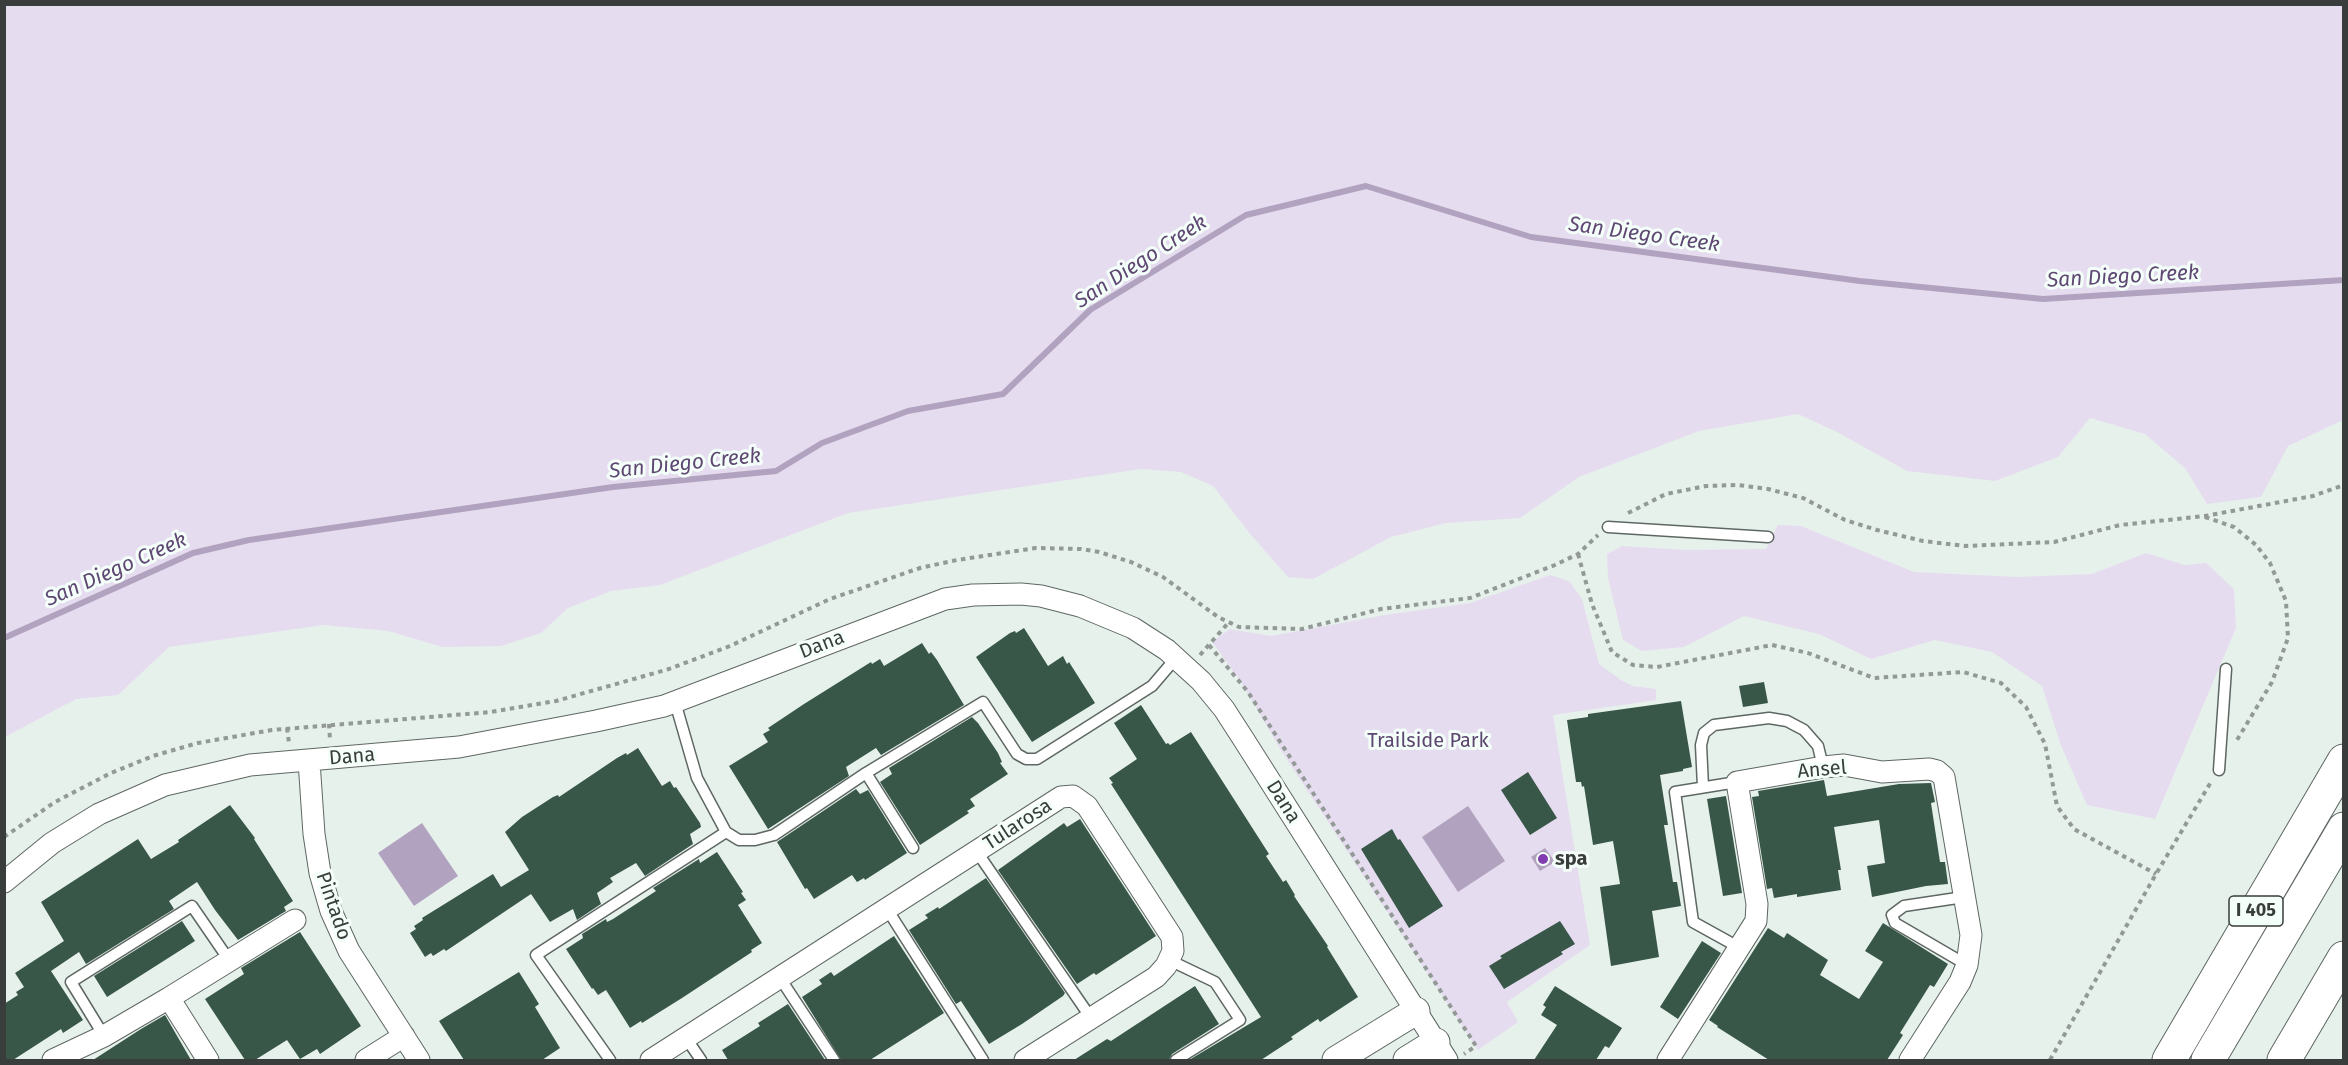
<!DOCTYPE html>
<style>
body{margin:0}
#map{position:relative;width:2348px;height:1065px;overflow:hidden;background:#e7f1ec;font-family:"Fira Sans",sans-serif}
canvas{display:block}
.frame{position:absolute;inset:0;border:6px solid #393d3b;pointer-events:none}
</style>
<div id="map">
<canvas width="2348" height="1065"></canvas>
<div class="frame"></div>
</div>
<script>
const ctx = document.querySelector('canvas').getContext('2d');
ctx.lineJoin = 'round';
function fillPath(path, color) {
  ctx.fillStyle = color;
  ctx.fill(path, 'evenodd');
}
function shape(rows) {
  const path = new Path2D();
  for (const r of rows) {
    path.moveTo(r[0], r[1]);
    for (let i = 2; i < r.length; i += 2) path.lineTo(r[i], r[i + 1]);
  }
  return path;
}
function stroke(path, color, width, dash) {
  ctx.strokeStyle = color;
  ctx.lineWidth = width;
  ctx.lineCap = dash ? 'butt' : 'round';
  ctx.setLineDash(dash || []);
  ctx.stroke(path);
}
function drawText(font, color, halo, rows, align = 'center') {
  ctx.font = font + ' "Fira Sans",sans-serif';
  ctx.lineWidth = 6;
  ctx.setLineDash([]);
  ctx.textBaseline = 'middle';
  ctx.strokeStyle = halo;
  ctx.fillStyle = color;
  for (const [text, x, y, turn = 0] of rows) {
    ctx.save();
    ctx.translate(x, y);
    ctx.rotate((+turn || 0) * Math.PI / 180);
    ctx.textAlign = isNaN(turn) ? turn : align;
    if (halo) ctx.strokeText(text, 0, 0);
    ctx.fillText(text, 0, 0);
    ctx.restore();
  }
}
const green = shape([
 [5,4,2343,5,2343,420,2288,446,2261,497,2207,504,2185,468,2145,434,2090,418,2058,457,1995,481,1907,471,1837,432,1798,414,1699,431,1579,477,1520,518,1446,523,1391,537,1313,579,1288,577,1251,535,1213,486,1181,472,1141,469,848,513,660,585,611,591,568,608,541,633,501,646,443,647,388,631,324,625,169,647,118,695,76,699,5,737],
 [1778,525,1801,526,1914,572,2018,577,2092,574,2146,553,2185,565,2206,563,2234,589,2236,628,2155,819,2087,805,2060,743,2042,686,1992,652,1935,640,1871,659,1819,634,1744,616,1684,647,1642,651,1623,640,1608,578,1607,554,1622,546,1687,550,1766,549],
 [1550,575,1569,581,1582,599,1599,664,1621,680,1633,686,1656,689,1656,700,1553,715,1590,945,1507,1002,1518,1022,1478,1050,1282,752,1239,679,1212,642,1230,629,1271,636,1385,615,1470,603]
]);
const water = shape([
 [1468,806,1505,861,1458,892,1422,837],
 [422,823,458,876,414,906,378,853],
 [1545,848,1555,862,1540,871,1531,857]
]);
const stream = shape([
 [4,638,193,553,249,540,613,487,776,471,822,443,908,411,1003,394,1090,310,1246,215,1366,186,1531,237,1860,281,2043,299,2344,280]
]);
const building = shape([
 [1024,628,1048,666,1063,656,1067,664,1069,662,1095,703,1032,742,976,657,1010,633,1015,631,1016,633],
 [922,643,929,654,931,652,937,660,964,705,881,755,876,748,846,767,849,776,768,829,729,766,768,742,763,734,770,730,768,728,804,704,871,662,872,664,880,659,884,666],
 [1764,682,1768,703,1743,707,1739,686],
 [1681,701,1692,767,1683,769,1683,771,1660,775,1668,825,1664,825,1673,882,1677,882,1681,906,1652,911,1659,957,1611,966,1600,887,1620,884,1613,841,1593,845,1584,786,1582,787,1581,782,1576,782,1567,720,1588,717,1588,714],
 [1141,705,1166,744,1168,743,1170,745,1191,732,1269,854,1266,856,1283,882,1286,880,1295,895,1294,896,1328,946,1327,947,1358,997,1320,1022,1318,1019,1291,1037,1293,1039,1261,1060,1189,1060,1261,1017,1111,784,1113,783,1109,778,1137,759,1114,723],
 [972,717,978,723,998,753,1002,762,1000,763,1008,774,970,799,975,806,967,811,969,813,920,845,880,782,892,774,889,768],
 [638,748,662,786,670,781,674,788,676,787,700,823,701,827,690,834,693,844,645,876,636,863,610,878,613,882,597,893,601,904,577,920,573,909,550,922,531,894,446,951,444,949,433,956,431,953,425,957,410,933,416,929,414,926,423,920,422,918,493,874,501,887,529,870,505,832,522,817,553,797,558,795,559,797,617,758,626,753,627,755],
 [1528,772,1557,818,1530,835,1501,790],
 [1824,780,1827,796,1899,784,1931,783,1935,802,1931,803,1940,862,1945,862,1948,884,1926,886,1872,897,1867,866,1885,863,1879,820,1834,827,1841,870,1838,870,1841,890,1797,897,1797,894,1774,898,1772,888,1767,889,1752,797,1759,796,1758,791],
 [856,789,860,794,868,790,907,853,865,880,864,878,857,882,852,875,814,899,807,888,805,889,777,842],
 [1726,796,1742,893,1723,896,1707,799],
 [230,805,255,838,254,839,293,901,284,907,286,911,238,940,215,910,197,882,169,901,174,909,86,964,79,952,51,971,83,1020,63,1033,61,1029,13,1060,4,1060,4,1004,18,995,16,992,24,987,15,973,64,941,41,902,138,839,151,859,179,842,178,840],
 [1080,819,1156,936,1096,975,1094,973,1077,984,998,870,1064,823,1067,827],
 [1392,829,1398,840,1400,839,1443,906,1409,928,1361,849],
 [717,852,743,892,741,893,746,900,738,905,762,943,751,950,752,952,682,998,642,1023,641,1021,630,1028,606,990,598,995,593,988,592,989,566,949,583,938,582,934,606,919,607,922,613,919,656,891,653,888,699,859,700,863],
 [986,878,1065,993,1063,996,1022,1024,989,1044,961,1001,956,1004,909,930,928,918,925,915,938,907,939,909],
 [182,921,195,941,107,997,94,976],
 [1560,921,1575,944,1561,952,1563,954,1504,989,1489,966,1502,958,1500,956],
 [1883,923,1948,964,1934,987,1930,985,1900,1033,1903,1035,1887,1060,1769,1060,1717,1027,1718,1026,1709,1020,1768,928,1784,938,1787,933,1828,960,1820,975,1859,999,1883,962,1865,951],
 [300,932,361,1026,320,1054,317,1049,300,1059,287,1040,255,1060,245,1060,205,999,244,974,241,968],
 [894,936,944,1013,870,1060,841,1060,802,997,822,984,819,980,831,972,834,976],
 [1702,941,1721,953,1678,1019,1660,1007],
 [519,972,539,1004,535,1007,560,1048,542,1060,464,1060,439,1021],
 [1195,986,1219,1024,1172,1054,1169,1060,1074,1060,1107,1039,1111,1041],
 [1555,986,1622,1028,1609,1048,1605,1046,1596,1060,1534,1060,1557,1025,1541,1015,1546,1007,1543,1005],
 [788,1004,825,1060,728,1060,722,1050,760,1026,758,1023],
 [165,1015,191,1060,93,1060,141,1029]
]);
const path = shape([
 [1628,513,1666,494,1706,486,1738,485,1768,489,1803,498,1845,520,1877,530,1923,541,1965,546,2054,542,2120,525,2205,516,2313,496,2344,485],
 [2205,517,2234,527,2256,545,2270,563,2286,601,2288,638,2272,682,2237,740],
 [1578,554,1592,604,1612,652,1633,665,1657,667,1772,645,1808,653,1874,678,1963,672,2001,683,2026,707,2045,744,2057,806,2074,829,2156,874],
 [1209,645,1248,692,1476,1046,1464,1054],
 [1200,655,1229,622],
 [329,724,330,740],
 [287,728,289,743],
 [4,837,55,802,111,773,153,756,198,743,272,730,491,712,556,701,669,669,730,646,830,599,920,568,957,560,1036,548,1081,549,1099,552,1131,562,1163,577,1218,617,1239,627,1302,629,1381,609,1470,598,1555,565,1578,554,1598,535],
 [2050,1060,2156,874,2211,782]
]);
const service = shape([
 [1608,527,1768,537],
 [675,702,697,778,726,832,739,840,755,840,774,835,866,773,913,848],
 [2219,770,2226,669],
 [866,773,983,702,1017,754,1026,759,1037,759,1152,686,1176,658],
 [1737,782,1675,792,1693,922,1740,948],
 [1703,787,1701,745,1704,733,1714,725,1769,718,1787,721,1804,730,1818,746,1823,767],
 [977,852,1091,1018],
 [1964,897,1904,906,1892,915,1895,923,1967,965],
 [887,909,983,1060],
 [1169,960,1215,982,1240,1020,1176,1060],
 [780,978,834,1060],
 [104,1036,71,982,192,906,229,960],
 [686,1038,701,1060],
 [610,1060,536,955,726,832]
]);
const minor = shape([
 [309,761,314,834,320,873,331,911,349,951,419,1060],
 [4,882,52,843,99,814,165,785,250,765,459,747,596,721,664,706,945,599,973,595,1021,594,1041,596,1080,606,1133,628,1167,650,1201,681,1224,709,1244,740,1447,1060],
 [169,998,295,920],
 [53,1060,104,1036,169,998,208,1060],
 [366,1060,404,1036],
 [651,1060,1061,797,1073,796,1087,806,1172,937,1173,951,1166,966,1156,977,1025,1060],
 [1668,1060,1756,921,1757,904,1737,782,1823,767,1844,765,1882,772,1929,769,1937,771,1944,777,1971,935,1967,965,1960,982,1910,1060]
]);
const tertiary = shape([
 [1336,1060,1416,1011],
 [1407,1060,1436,1042]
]);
const motorway = shape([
 [2169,1060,2344,761],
 [2208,1060,2344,829],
 [2284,1060,2344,958]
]);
const markers = [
 [1543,859,6,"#803cb0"]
];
const shields = [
 [2256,911,54]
];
const shieldNames = [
 ["I 405",2256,911]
];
const streetNames = [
 ["Dana",822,645,-21],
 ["Dana",352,757,-5],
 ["Ansel",1822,770,-5],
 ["Dana",1283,802,58],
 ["Tularosa",1018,825,-33],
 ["Pintado",333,906,71]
];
const parkNames = [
 ["Trailside Park",1428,741]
];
const poiNames = [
 ["spa",1555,859]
];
const waterNames = [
 ["San Diego Creek",1644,235,8],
 ["San Diego Creek",1141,262,-33],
 ["San Diego Creek",2123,277,-3],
 ["San Diego Creek",685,464,-6],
 ["San Diego Creek",116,570,-24]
];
fillPath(green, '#e6dcef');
fillPath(water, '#b1a3bf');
stroke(stream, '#b1a3bf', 6);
fillPath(building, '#385749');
stroke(service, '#5e6762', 13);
stroke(minor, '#5e6762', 23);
stroke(tertiary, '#5e6762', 29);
stroke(motorway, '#5e6762', 35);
stroke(path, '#929996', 4, [4.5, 4.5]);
stroke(service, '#fff', 10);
stroke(minor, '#fff', 21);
stroke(tertiary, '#fff', 27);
stroke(motorway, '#fff', 33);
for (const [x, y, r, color] of markers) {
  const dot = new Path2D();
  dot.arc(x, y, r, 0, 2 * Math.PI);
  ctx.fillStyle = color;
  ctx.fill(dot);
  stroke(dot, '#f4fff9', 2);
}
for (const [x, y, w] of shields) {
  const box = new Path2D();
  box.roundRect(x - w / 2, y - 15, w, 30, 4.5);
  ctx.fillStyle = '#f4fff9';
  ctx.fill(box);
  stroke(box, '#393d3b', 1.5);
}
drawText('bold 18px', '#393d3b', null, shieldNames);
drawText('20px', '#393d3b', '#f4fff9', streetNames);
drawText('20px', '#5d4671', '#f4fff9', parkNames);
drawText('bold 20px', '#393d3b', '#f4fff9', poiNames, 'left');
drawText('italic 21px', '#5f4873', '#f4fff9', waterNames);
</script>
